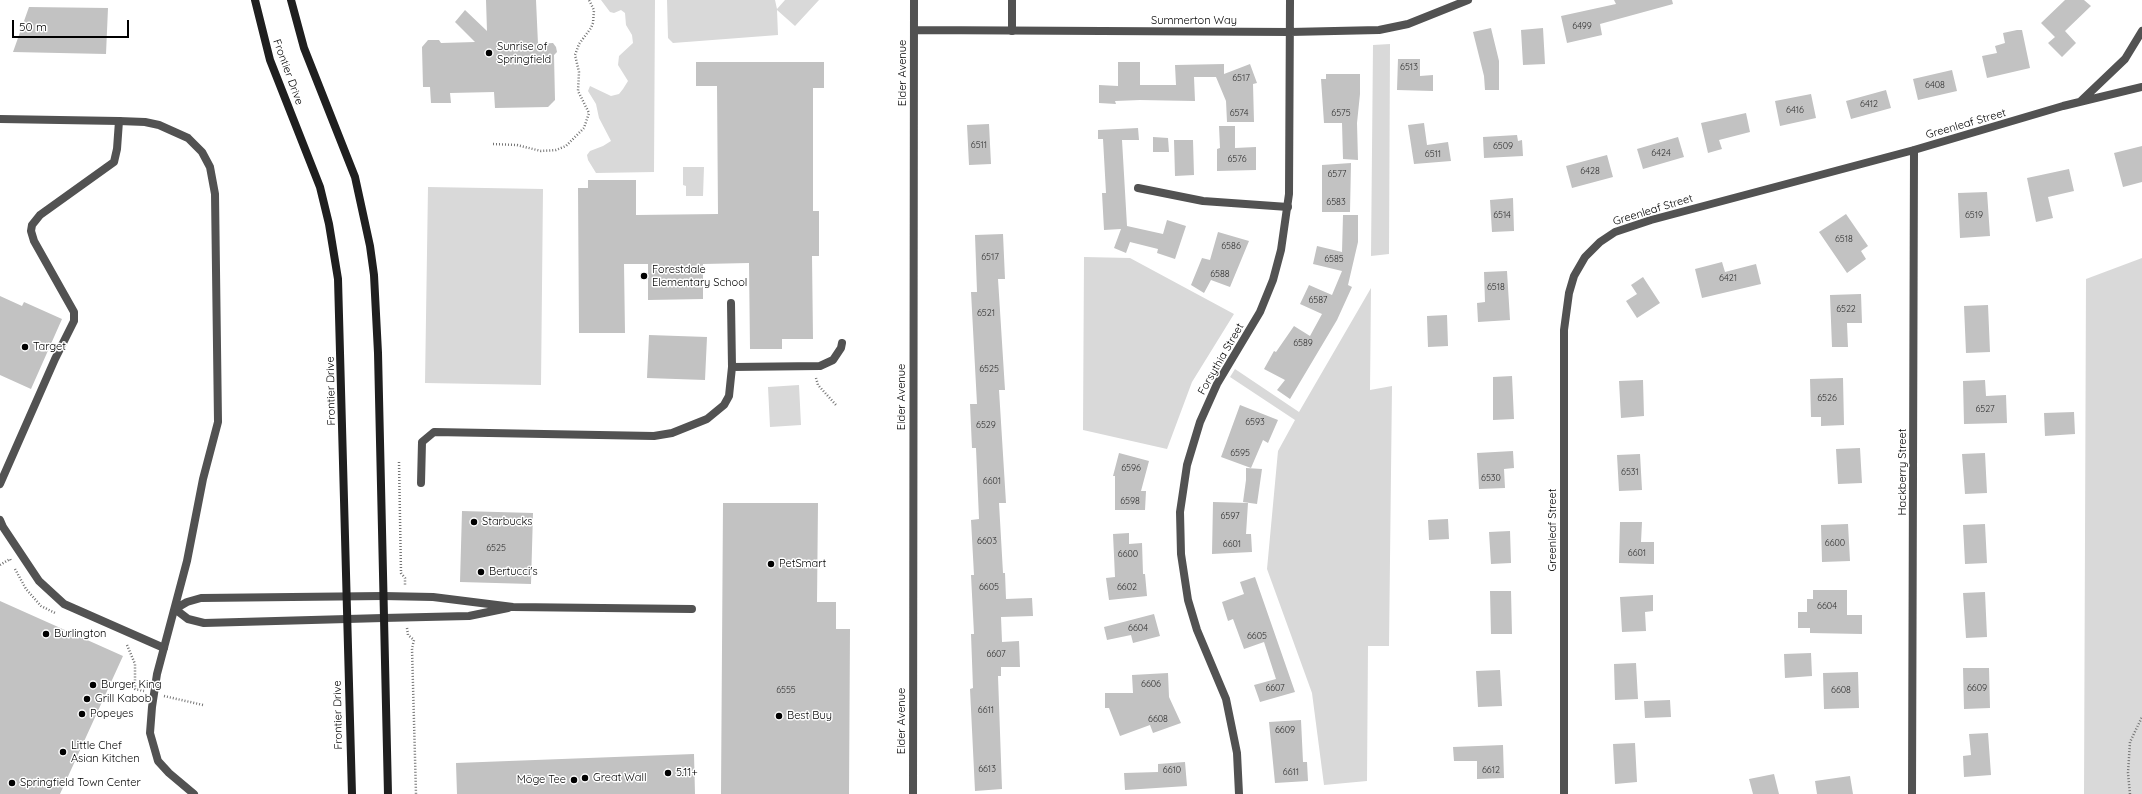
<!DOCTYPE html>
<meta charset="utf-8">
<style>
body{margin:0}
#map{position:relative;width:2142px;height:794px;overflow:hidden;background:#fff;font-family:Quicksand,sans-serif}
canvas{display:block}
.scale{position:absolute;left:12px;top:20px;width:117px;height:18px;box-sizing:border-box;border:2px solid #000;border-top:0;padding-left:5px;font-size:12px;line-height:14px;white-space:nowrap;color:#000;-webkit-text-stroke:3px #fff;paint-order:stroke}
</style>
<div id="map">
<canvas width="2142" height="794"></canvas>
<div class="scale">50 m</div>
</div>
<script>
const ctx = document.querySelector('canvas').getContext('2d');
ctx.lineJoin = 'round';
function fillPath(path, color) {
  ctx.fillStyle = color;
  ctx.fill(path, 'evenodd');
}
function shape(rows) {
  const path = new Path2D();
  for (const r of rows) {
    path.moveTo(r[0], r[1]);
    for (let i = 2; i < r.length; i += 2) path.lineTo(r[i], r[i + 1]);
  }
  return path;
}
function stroke(path, color, width, dash) {
  ctx.strokeStyle = color;
  ctx.lineWidth = width;
  ctx.lineCap = dash ? 'butt' : 'round';
  ctx.setLineDash(dash || []);
  ctx.stroke(path);
}
function drawText(font, color, halo, rows, align = 'center') {
  ctx.font = font + ' Quicksand,sans-serif';
  ctx.lineWidth = 3;
  ctx.setLineDash([]);
  ctx.textBaseline = 'middle';
  ctx.strokeStyle = halo;
  ctx.fillStyle = color;
  for (const [text, x, y, turn = 0] of rows) {
    ctx.save();
    ctx.translate(x, y);
    ctx.rotate((+turn || 0) * Math.PI / 180);
    ctx.textAlign = isNaN(turn) ? turn : align;
    if (halo) ctx.strokeText(text, 0, 0);
    ctx.fillText(text, 0, 0);
    ctx.restore();
  }
}
const green = shape([
 [601,0,655,0,654,172,596,173,588,160,587,155,590,151,603,146,611,141,599,118,596,104,588,91,590,86,611,96,619,94,623,89,628,81,618,65,619,56,633,43,632,35,626,25,625,13,621,10,614,13,610,12],
 [667,0,775,0,777,9,785,0,819,0,795,26,777,10,778,35,673,43,668,38],
 [1390,44,1389,254,1371,256,1373,45],
 [683,167,704,167,703,196,686,196,686,186,683,185],
 [428,187,543,189,541,385,425,383],
 [1084,257,1130,258,1234,314,1192,382,1167,449,1083,430],
 [2142,258,2142,794,2084,794,2086,279],
 [1371,288,1370,390,1392,386,1389,646,1368,646,1367,781,1324,785,1312,693,1267,569,1278,451,1295,420,1230,377,1235,369,1299,412],
 [799,385,801,425,770,427,768,387]
]);
const building = shape([
 [486,0,536,0,538,44,553,43,556,47,557,52,554,55,555,100,548,107,495,108,494,92,450,93,451,103,431,103,430,87,423,87,422,47,428,40,439,40,441,43,475,42,455,22,465,10,487,31],
 [1614,0,1672,0,1673,4,1600,24,1602,35,1567,43,1561,16,1616,4],
 [2065,0,2084,0,2091,6,2065,31,2076,43,2062,57,2048,43,2055,37,2041,23],
 [29,7,108,8,106,54,13,52],
 [1491,28,1499,61,1499,90,1485,90,1484,76,1473,32],
 [1543,28,1545,64,1523,65,1521,30],
 [2017,30,2022,30,2030,68,1987,78,1982,56,1997,53,1995,46,2005,43,2003,33],
 [1398,59,1420,59,1420,76,1433,75,1433,91,1397,90],
 [696,62,824,62,824,88,813,88,813,211,819,211,819,256,812,256,813,339,782,339,782,349,750,349,749,263,703,264,703,299,648,300,648,264,624,264,625,333,579,333,578,188,588,188,588,180,636,180,636,215,718,214,717,86,696,86],
 [1118,62,1140,62,1140,85,1176,85,1175,65,1224,64,1224,74,1250,64,1257,83,1253,84,1254,122,1227,122,1226,101,1216,77,1194,77,1195,101,1140,100,1115,101,1116,104,1099,103,1099,85,1118,86],
 [1952,70,1957,91,1918,100,1913,79],
 [1326,74,1360,74,1360,94,1357,123,1358,160,1343,159,1342,123,1324,123,1321,79,1326,79],
 [1886,90,1891,108,1851,119,1846,101],
 [1811,94,1816,118,1780,126,1775,101],
 [1746,113,1750,132,1719,140,1722,149,1708,153,1701,123],
 [1424,123,1427,145,1448,142,1451,161,1414,164,1408,125],
 [989,124,991,164,969,165,967,125],
 [1219,126,1235,126,1235,148,1256,147,1256,170,1217,171,1217,149,1220,148],
 [1138,128,1139,140,1122,140,1127,226,1163,234,1167,220,1186,226,1175,259,1157,253,1158,249,1130,242,1126,253,1114,248,1121,229,1104,230,1102,193,1106,193,1103,139,1098,139,1098,130],
 [1517,135,1518,141,1522,140,1523,156,1484,158,1483,137],
 [1153,137,1168,138,1169,152,1153,152],
 [1678,137,1684,157,1643,169,1637,149],
 [1174,140,1193,140,1194,175,1175,176],
 [2142,146,2142,182,2123,187,2114,153],
 [1607,155,1613,177,1572,188,1566,166],
 [1351,163,1350,212,1322,212,1322,165],
 [2069,169,2074,191,2048,197,2053,218,2036,222,2027,178],
 [1987,192,1990,236,1960,238,1958,193],
 [1513,198,1514,231,1492,232,1490,200],
 [1846,214,1868,246,1861,251,1866,259,1847,273,1819,232],
 [1343,215,1358,215,1358,242,1348,285,1352,287,1337,320,1290,399,1277,390,1285,380,1264,369,1274,351,1276,352,1294,326,1310,336,1322,314,1300,304,1309,285,1332,295,1342,271,1313,264,1317,246,1342,252],
 [1218,232,1249,241,1230,287,1211,280,1204,293,1191,285,1202,258,1210,260],
 [1003,234,1005,279,998,279,1005,390,999,390,1006,503,999,503,1003,573,1005,573,1006,599,1032,598,1033,616,1001,617,1002,642,1019,641,1020,667,1001,667,1001,676,998,676,1002,789,975,791,970,689,973,688,971,634,974,634,971,575,974,575,971,520,979,519,976,448,972,448,970,404,977,404,971,292,977,292,975,235],
 [1722,262,1725,272,1756,264,1761,284,1702,298,1695,269],
 [1507,271,1510,320,1478,322,1477,303,1485,302,1484,272],
 [1643,277,1660,303,1637,318,1626,301,1637,294,1631,285],
 [1861,294,1862,323,1847,323,1848,347,1832,347,1830,295],
 [0,296,22,306,24,302,62,319,31,389,0,375],
 [1988,305,1990,352,1966,353,1964,306],
 [1447,315,1448,346,1428,347,1427,316],
 [649,335,707,337,705,380,647,378],
 [1512,376,1514,419,1493,420,1493,377],
 [1843,378,1844,425,1821,426,1821,417,1811,417,1810,379],
 [1643,380,1644,416,1621,418,1619,381],
 [1985,380,1986,396,2006,395,2007,423,1964,424,1963,381],
 [1240,405,1278,420,1268,443,1263,440,1251,468,1221,457],
 [2074,412,2075,434,2045,436,2044,413],
 [1860,448,1862,483,1838,484,1836,449],
 [1513,451,1514,468,1504,469,1505,488,1479,489,1477,453],
 [1119,453,1149,461,1141,491,1146,491,1145,510,1115,510,1115,476,1113,476],
 [1985,453,1987,493,1965,494,1962,454],
 [1640,454,1642,490,1619,491,1617,455],
 [1246,468,1262,469,1257,504,1243,502,1246,480],
 [1213,502,1248,503,1246,534,1251,534,1252,552,1212,554],
 [723,503,818,503,817,602,836,602,836,629,850,629,849,794,721,794],
 [462,511,533,513,531,584,460,582],
 [1448,519,1449,539,1429,540,1428,520],
 [1620,522,1642,522,1641,542,1654,542,1654,564,1619,563],
 [1848,524,1850,561,1822,562,1821,525],
 [1985,524,1987,563,1965,564,1963,525],
 [1510,531,1511,563,1491,564,1489,532],
 [1129,533,1129,544,1142,543,1143,574,1145,574,1147,596,1109,600,1106,578,1115,577,1113,534],
 [1255,577,1295,692,1260,702,1254,685,1276,679,1264,642,1244,649,1233,619,1228,621,1222,602,1244,594,1240,582],
 [1813,590,1847,590,1847,615,1862,615,1862,634,1810,633,1810,628,1798,628,1798,612,1807,612,1807,599,1813,599],
 [1490,591,1511,591,1512,634,1491,634],
 [1985,592,1987,637,1966,638,1963,593],
 [1653,595,1653,611,1645,612,1646,631,1622,632,1620,597],
 [0,601,123,656,60,794,0,794],
 [1154,614,1160,636,1133,643,1131,635,1107,640,1104,627],
 [1811,653,1812,676,1785,678,1784,654],
 [1636,663,1638,699,1615,700,1614,664],
 [1963,668,1989,668,1990,708,1964,709],
 [1500,670,1502,706,1478,707,1476,671],
 [1858,672,1859,708,1824,709,1823,673],
 [1168,673,1169,697,1181,723,1153,733,1150,725,1120,736,1109,708,1105,708,1105,693,1133,693,1132,675],
 [1670,700,1671,717,1645,718,1644,701],
 [1301,720,1303,762,1307,762,1308,781,1275,783,1269,722],
 [1988,733,1991,775,1964,777,1963,756,1971,755,1969,734],
 [1635,743,1637,782,1615,784,1613,744],
 [1503,745,1504,778,1477,779,1477,761,1454,761,1453,747],
 [694,754,695,794,457,794,456,763],
 [1185,762,1187,786,1125,790,1124,773,1158,772,1158,764],
 [1774,774,1779,794,1753,794,1749,779],
 [1850,776,1853,794,1817,794,1815,781]
]);
const path = shape([
 [493,144,517,145,541,151,556,150,566,146,584,128,589,113,578,91,579,72,575,55,579,44,591,28,593,23,594,10,589,0],
 [816,378,818,385,836,405],
 [399,462,401,573,405,578,405,585],
 [0,565,10,559,11,561],
 [15,569,26,589,41,606,55,613],
 [407,628,408,635,414,640,412,648,416,794],
 [127,645,135,664,135,689,144,691],
 [164,696,203,705],
 [2130,794,2128,773,2130,742,2142,717]
]);
const service = shape([
 [1012,0,1012,31],
 [1138,188,1203,201,1288,207],
 [731,303,732,367,820,366,833,360,841,348,842,343],
 [421,483,422,442,434,432,654,436,672,433,707,419,724,405,729,396,732,367],
 [0,484,55,359,74,321,74,312,34,241,31,231,32,225,40,215,114,162,117,149,119,121],
 [0,520,3,527,39,581,64,604,164,648],
 [383,596,433,597,513,607,692,609],
 [383,618,469,616,508,608]
]);
const minor = shape([
 [914,30,1290,32,1379,30,1408,24,1468,0],
 [2081,101,2125,59,2142,31],
 [0,119,119,121,145,122,159,125,188,138,202,152,210,167,215,194,218,422,203,479,187,561,157,674,152,707,150,733,158,761,169,773,194,794],
 [383,596,201,598,187,602,175,609,188,619,204,623,383,618],
 [913,794,914,0],
 [1239,794,1237,753,1226,699,1197,630,1188,600,1181,554,1180,512,1187,465,1200,422,1217,384,1260,312,1273,280,1281,250,1289,194,1290,0],
 [1564,794,1564,330,1569,293,1574,276,1585,257,1600,242,1615,232,1651,220,1914,150,2063,106,2142,87],
 [1912,794,1914,150]
]);
const secondary = shape([
 [255,0,270,60,320,187,329,224,338,279,352,794],
 [291,0,304,48,355,177,370,246,374,275,378,353,388,794]
]);
const markers = [
 [489,53,4,"#000"],
 [644,276,4,"#000"],
 [25,347,4,"#000"],
 [474,522,4,"#000"],
 [771,564,4,"#000"],
 [481,572,4,"#000"],
 [46,634,4,"#000"],
 [93,685,4,"#000"],
 [87,699,4,"#000"],
 [82,714,4,"#000"],
 [779,716,4,"#000"],
 [63,752,4,"#000"],
 [668,773,4,"#000"],
 [585,778,4,"#000"],
 [574,780,4,"#000"],
 [12,783,4,"#000"]
];
const numberNames = [
 ["6499",1582,26],
 ["6513",1409,67],
 ["6517",1241,78],
 ["6408",1935,85],
 ["6412",1869,104],
 ["6416",1795,110],
 ["6574",1239,113],
 ["6575",1341,113],
 ["6511",979,145],
 ["6509",1503,146],
 ["6424",1661,153],
 ["6511",1433,154],
 ["6576",1237,159],
 ["6428",1590,171],
 ["6577",1337,174],
 ["6583",1336,202],
 ["6514",1502,215],
 ["6519",1974,215],
 ["6518",1844,239],
 ["6586",1231,246],
 ["6517",990,257],
 ["6585",1334,259],
 ["6588",1220,274],
 ["6421",1728,278],
 ["6518",1496,287],
 ["6587",1318,300],
 ["6522",1846,309],
 ["6521",986,313],
 ["6589",1303,343],
 ["6525",989,369],
 ["6526",1827,398],
 ["6527",1985,409],
 ["6593",1255,422],
 ["6529",986,425],
 ["6595",1240,453],
 ["6596",1131,468],
 ["6531",1630,472],
 ["6530",1491,478],
 ["6601",992,481],
 ["6598",1130,501],
 ["6597",1230,516],
 ["6603",987,541],
 ["6600",1835,543],
 ["6601",1232,544],
 ["6525",496,548],
 ["6601",1637,553],
 ["6600",1128,554],
 ["6605",989,587],
 ["6602",1127,587],
 ["6604",1827,606],
 ["6604",1138,628],
 ["6605",1257,636],
 ["6607",996,654],
 ["6606",1151,684],
 ["6607",1275,688],
 ["6609",1977,688],
 ["6555",786,690],
 ["6608",1841,690],
 ["6611",986,710],
 ["6608",1158,719],
 ["6609",1285,730],
 ["6613",987,769],
 ["6610",1172,770],
 ["6612",1491,770],
 ["6611",1291,772]
];
const streetNames = [
 ["Summerton Way",1194,21],
 ["Frontier Drive",288,72,70],
 ["Elder Avenue",903,73,-90],
 ["Greenleaf Street",1966,124,-16],
 ["Greenleaf Street",1653,210,-17],
 ["Forsythia Street",1221,359,-60],
 ["Frontier Drive",331,391,-91],
 ["Elder Avenue",902,397,-90],
 ["Hackberry Street",1903,472,-90],
 ["Greenleaf Street",1553,530,-90],
 ["Frontier Drive",338,715,-91],
 ["Elder Avenue",902,721,-90]
];
const poiNames = [
 ["Sunrise of",497,47],
 ["Springfield",497,60],
 ["Forestdale",652,270],
 ["Elementary School",652,283],
 ["Target",33,347],
 ["Starbucks",482,522],
 ["PetSmart",779,564],
 ["Bertucci's",489,572],
 ["Burlington",54,634],
 ["Burger King",101,685],
 ["Grill Kabob",95,699],
 ["Popeyes",90,714],
 ["Best Buy",787,716],
 ["Little Chef",71,746],
 ["Asian Kitchen",71,759],
 ["5.11+",676,773],
 ["Great Wall",593,778],
 ["Möge Tee",566,780,"right"],
 ["Springfield Town Center",20,783]
];
fillPath(green, '#d9d9d9');
fillPath(building, '#c2c2c2');
stroke(path, '#747474', 2.5, [1, 2]);
stroke(service, '#525252', 8);
stroke(minor, '#525252', 8);
stroke(secondary, '#1f1f1f', 8);
for (const [x, y, r, color] of markers) {
  const dot = new Path2D();
  dot.arc(x, y, r, 0, 2 * Math.PI);
  ctx.fillStyle = color;
  ctx.fill(dot);
  stroke(dot, '#fff', 1.5);
}
drawText('9px', '#303030', null, numberNames);
drawText('11px', '#000', '#fff', streetNames);
drawText('11px', '#000', '#fff', poiNames, 'left');
</script>
